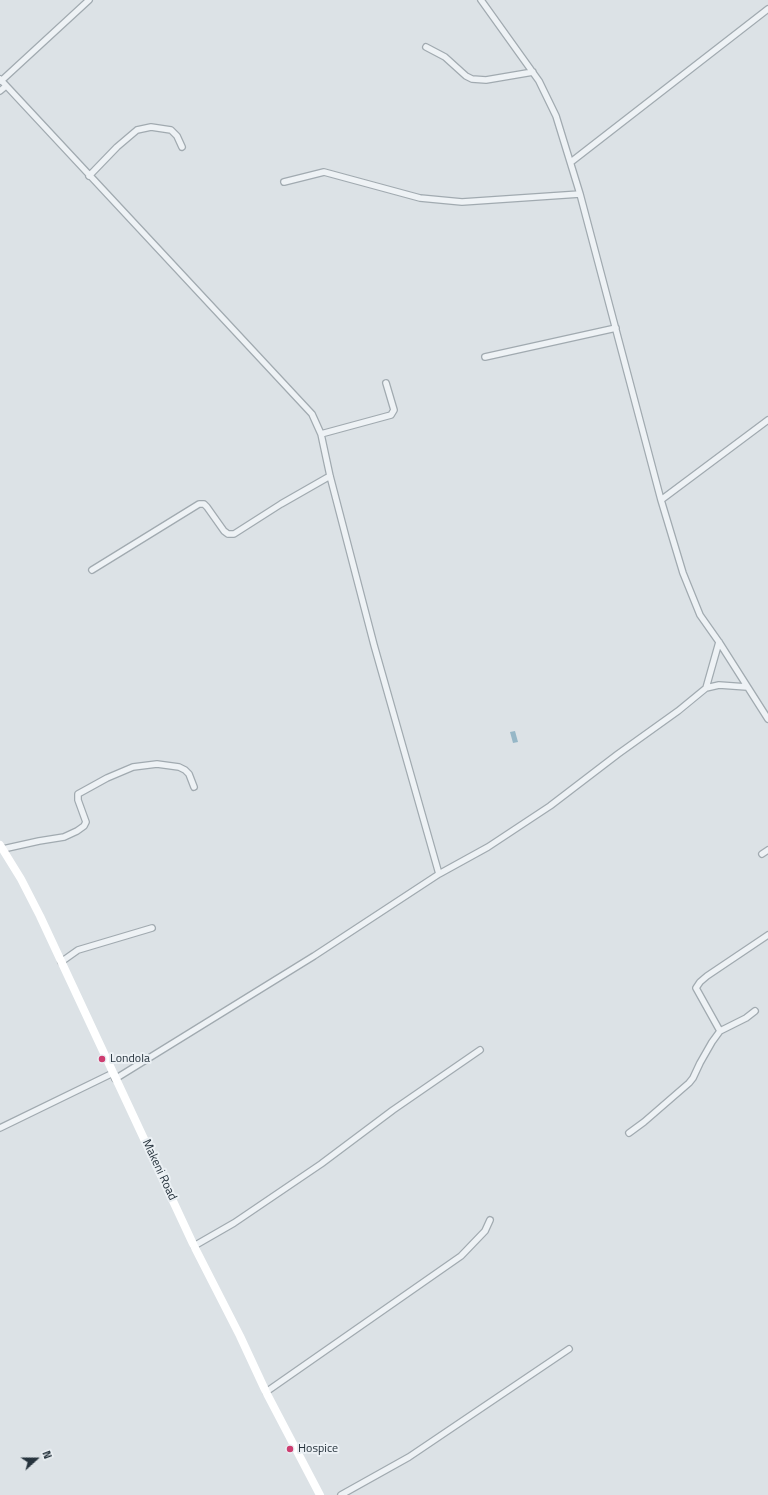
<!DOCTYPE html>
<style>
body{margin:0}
#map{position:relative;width:768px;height:1495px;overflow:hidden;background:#dce2e6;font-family:"Titillium Web",sans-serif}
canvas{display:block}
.north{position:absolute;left:16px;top:1439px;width:40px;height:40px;-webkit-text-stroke:3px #ebf0f4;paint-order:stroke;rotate:69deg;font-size:11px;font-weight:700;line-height:16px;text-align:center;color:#25323c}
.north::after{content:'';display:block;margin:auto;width:14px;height:18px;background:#25323c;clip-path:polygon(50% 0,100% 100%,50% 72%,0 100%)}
</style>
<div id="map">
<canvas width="768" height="1495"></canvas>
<div class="north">N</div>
</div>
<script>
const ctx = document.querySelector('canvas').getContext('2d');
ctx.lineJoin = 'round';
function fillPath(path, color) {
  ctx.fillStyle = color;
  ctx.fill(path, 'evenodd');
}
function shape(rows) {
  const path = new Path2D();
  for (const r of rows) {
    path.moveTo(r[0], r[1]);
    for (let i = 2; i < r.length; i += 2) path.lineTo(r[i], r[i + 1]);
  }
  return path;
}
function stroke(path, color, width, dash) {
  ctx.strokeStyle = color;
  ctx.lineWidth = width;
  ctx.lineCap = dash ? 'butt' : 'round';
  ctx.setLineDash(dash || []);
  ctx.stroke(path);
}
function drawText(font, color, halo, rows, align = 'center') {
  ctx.font = font + ' "Titillium Web",sans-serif';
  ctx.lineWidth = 4;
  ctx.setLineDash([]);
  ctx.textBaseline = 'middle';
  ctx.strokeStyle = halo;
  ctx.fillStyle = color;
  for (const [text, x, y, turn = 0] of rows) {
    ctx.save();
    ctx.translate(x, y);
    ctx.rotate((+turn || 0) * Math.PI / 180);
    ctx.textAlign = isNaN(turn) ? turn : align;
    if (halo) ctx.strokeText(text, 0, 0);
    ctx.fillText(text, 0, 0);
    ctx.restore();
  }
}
const water = shape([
 [515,731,518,742,513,743,510,732]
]);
const minor = shape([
 [481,0,539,81,556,116,580,194,661,500,683,573,700,615,719,642,768,719],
 [426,47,445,57,466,76,472,79,486,80,533,72],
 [0,79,312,414,321,434,330,476,374,645,439,874],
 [1,81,89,0],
 [0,91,6,86],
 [571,162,768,9],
 [89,176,117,147,137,130,151,127,171,130,177,136,182,147],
 [284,182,324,172,420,198,462,202,580,194],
 [485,357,616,328],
 [321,434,391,415,394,410,386,383],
 [661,500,768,420],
 [92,570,199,504,204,504,207,507,224,531,228,534,234,534,281,504,330,476],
 [706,688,719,642],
 [3,849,39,841,64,837,77,831,84,826,86,822,78,800,78,794,107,778,133,767,157,764,179,767,185,770,189,774,194,787],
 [762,854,768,850],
 [61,962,78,950,152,928],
 [720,1031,696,988,700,982,707,976,768,935],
 [115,1079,314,956,439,874,488,847,550,806,618,754,678,711,706,688,719,685,747,687],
 [0,1128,113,1073],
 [629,1133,644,1122,689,1083,693,1078,700,1063,712,1042,720,1031,746,1018,755,1011],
 [194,1246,234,1223,321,1164,393,1110,480,1050],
 [266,1392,461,1256,485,1231,490,1220],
 [341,1495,409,1457,569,1349]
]);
const secondary = shape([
 [0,845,21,879,40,916,194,1246,240,1336,266,1392,320,1495]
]);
const markers = [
 [102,1059,4,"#ce3d70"],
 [290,1449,4,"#ce3d70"]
];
const poiNames = [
 ["Londola",110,1059],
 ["Hospice",298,1449]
];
const streetNames = [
 ["Makeni Road",159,1170,65]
];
fillPath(water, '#96b7c7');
stroke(minor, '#a1aab0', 8);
stroke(minor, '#eef2f5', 5.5);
stroke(secondary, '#fff', 8);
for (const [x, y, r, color] of markers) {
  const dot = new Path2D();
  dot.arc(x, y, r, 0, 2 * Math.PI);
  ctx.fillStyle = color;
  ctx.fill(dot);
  stroke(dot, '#ebf0f4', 1.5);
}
drawText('12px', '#25323c', '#ebf0f4', poiNames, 'left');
drawText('12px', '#25323c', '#ebf0f4', streetNames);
</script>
